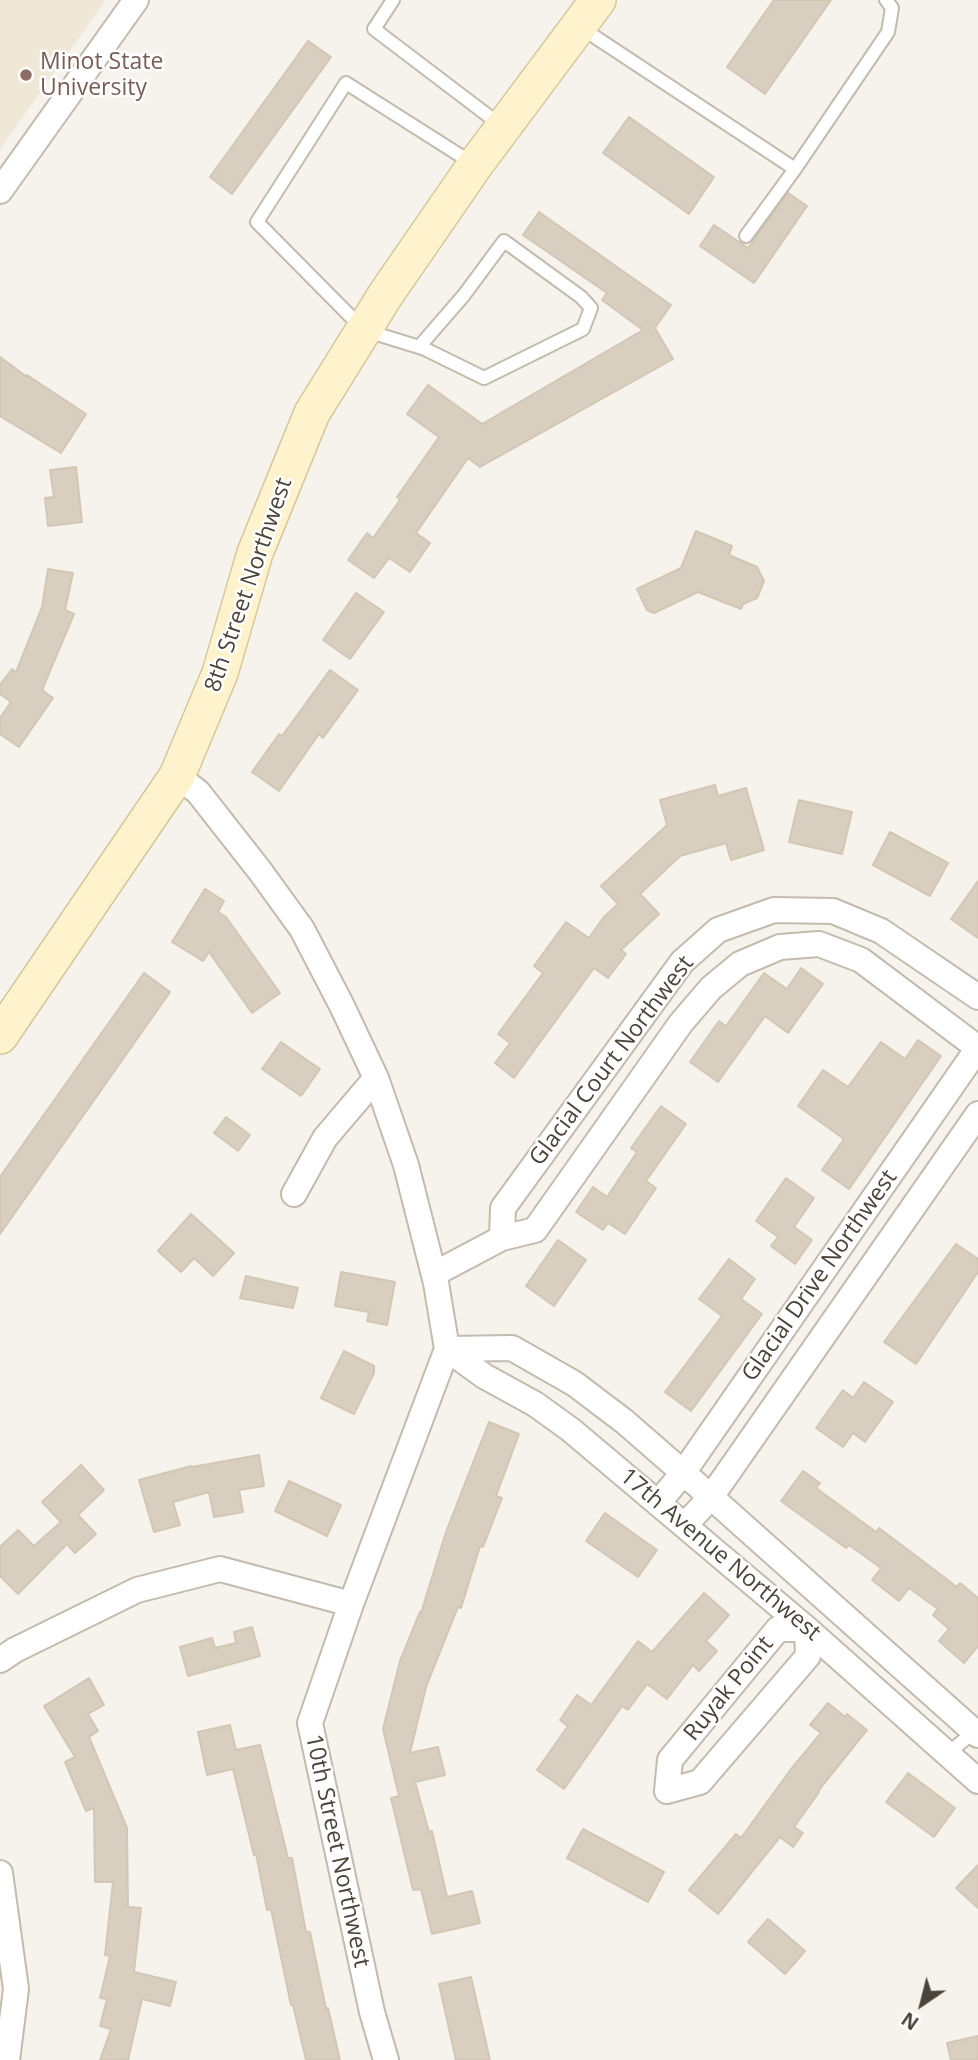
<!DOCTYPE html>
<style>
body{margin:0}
#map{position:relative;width:978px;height:2060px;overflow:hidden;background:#f6f3ec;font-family:"Open Sans",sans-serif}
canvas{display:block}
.north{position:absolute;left:887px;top:1969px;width:70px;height:70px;-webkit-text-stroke:5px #fff;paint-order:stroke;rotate:215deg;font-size:19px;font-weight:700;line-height:28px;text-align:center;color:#4b4439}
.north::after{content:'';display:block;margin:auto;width:24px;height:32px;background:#4b4439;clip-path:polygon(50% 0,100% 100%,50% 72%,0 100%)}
</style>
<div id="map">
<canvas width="978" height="2060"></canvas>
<div class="north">N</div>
</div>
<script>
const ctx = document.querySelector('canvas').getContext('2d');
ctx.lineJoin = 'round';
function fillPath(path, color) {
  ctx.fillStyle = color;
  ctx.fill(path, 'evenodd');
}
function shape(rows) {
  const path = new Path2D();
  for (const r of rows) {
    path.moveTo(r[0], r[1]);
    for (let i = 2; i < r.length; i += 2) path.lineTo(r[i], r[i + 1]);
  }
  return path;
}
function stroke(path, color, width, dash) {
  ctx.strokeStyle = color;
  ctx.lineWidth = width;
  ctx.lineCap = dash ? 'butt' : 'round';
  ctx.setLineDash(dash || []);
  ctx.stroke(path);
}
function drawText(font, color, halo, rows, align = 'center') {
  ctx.font = font + ' "Open Sans",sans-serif';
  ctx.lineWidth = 5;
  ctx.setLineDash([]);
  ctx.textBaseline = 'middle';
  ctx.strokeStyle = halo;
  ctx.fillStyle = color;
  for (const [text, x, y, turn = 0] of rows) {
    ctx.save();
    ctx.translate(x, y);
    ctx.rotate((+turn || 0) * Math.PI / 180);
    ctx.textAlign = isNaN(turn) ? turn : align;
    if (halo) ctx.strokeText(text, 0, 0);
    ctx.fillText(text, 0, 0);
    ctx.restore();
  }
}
const education = shape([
 [0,0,106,0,0,149]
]);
const building = shape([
 [774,0,831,0,765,94,727,67,774,0],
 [308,41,331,57,232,194,210,177,308,41],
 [629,117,714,177,689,214,603,153,629,117],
 [788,193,807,206,754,283,700,246,714,225,748,248,788,193],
 [539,212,671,305,655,328,673,359,480,467,468,458,416,533,430,543,410,572,389,558,374,578,348,560,367,533,373,538,400,500,397,497,439,437,407,414,428,385,482,424,643,330,602,300,607,293,523,235,539,212],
 [0,357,27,377,27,375,86,414,61,453,0,416,0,357],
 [76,467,82,522,48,526,45,498,54,497,50,470,76,467],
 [696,531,732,546,729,555,757,567,764,581,757,598,743,604,741,609,698,592,654,613,647,610,637,589,681,568,696,531],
 [48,569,73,573,65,610,74,614,42,690,53,698,19,747,0,734,0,718,11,702,0,694,0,685,12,669,16,672,42,607,48,569],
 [356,593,384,612,350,659,323,640,356,593],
 [330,670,358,690,323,738,319,734,279,791,252,772,279,734,282,736,330,670],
 [715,785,718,796,746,788,764,850,731,860,726,843,680,856,640,894,659,914,621,950,626,954,608,978,594,968,514,1078,495,1063,510,1043,498,1034,543,973,534,966,566,922,589,938,603,918,618,904,601,886,667,825,660,800,715,785],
 [799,800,852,812,842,854,789,842,799,800],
 [890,832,948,863,930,896,873,865,890,832],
 [978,881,978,938,951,919,978,881],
 [205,889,224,901,218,912,226,917,280,993,252,1013,209,952,203,961,172,942,205,889],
 [801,968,823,984,788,1033,765,1016,718,1082,690,1062,719,1021,726,1026,764,973,787,989,801,968],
 [144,973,170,992,0,1234,0,1177,144,973],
 [918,1040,941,1056,849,1189,822,1170,844,1139,798,1106,823,1070,848,1087,881,1042,905,1059,918,1040],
 [281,1042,320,1069,301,1096,262,1069,281,1042],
 [661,1106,686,1124,646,1181,656,1188,625,1234,608,1223,603,1230,576,1212,593,1187,607,1197,637,1152,631,1148,661,1106],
 [226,1117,250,1135,238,1151,214,1133,226,1117],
 [786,1178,814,1198,794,1227,812,1240,795,1264,771,1246,778,1237,756,1221,786,1178],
 [191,1214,234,1253,213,1276,194,1258,181,1272,158,1251,191,1214],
 [558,1240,586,1260,554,1306,526,1286,558,1240],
 [956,1244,978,1259,978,1272,916,1364,884,1342,956,1244],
 [729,1259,755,1279,741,1299,762,1314,691,1411,665,1392,722,1316,699,1299,729,1259],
 [341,1272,395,1282,387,1325,367,1321,369,1312,335,1306,341,1272],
 [246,1276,298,1288,293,1308,240,1298,246,1276],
 [344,1351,374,1366,374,1373,354,1414,321,1398,344,1351],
 [864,1382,893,1402,865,1442,853,1433,843,1447,816,1428,843,1390,853,1398,864,1382],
 [489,1422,519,1434,496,1496,502,1498,483,1547,480,1546,461,1608,458,1607,426,1687,410,1753,438,1747,445,1775,415,1782,429,1832,432,1831,447,1897,472,1891,480,1923,432,1934,421,1889,413,1890,391,1798,399,1796,383,1729,400,1661,420,1612,421,1613,446,1532,489,1422],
 [259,1455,264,1486,239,1490,243,1512,214,1517,209,1492,173,1502,180,1525,154,1532,139,1480,191,1466,192,1467,259,1455],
 [81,1465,104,1490,78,1515,96,1534,75,1553,67,1544,18,1594,0,1576,0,1547,18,1530,34,1546,61,1522,42,1502,81,1465],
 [803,1471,820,1483,816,1488,876,1532,879,1528,957,1587,960,1583,978,1598,978,1646,964,1663,939,1641,949,1629,933,1615,938,1609,909,1588,899,1601,872,1580,881,1568,849,1545,846,1548,781,1501,803,1471],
 [289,1481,341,1505,327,1536,275,1511,289,1481],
 [605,1513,657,1550,638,1577,586,1541,605,1513],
 [704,1593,729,1615,706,1641,717,1651,699,1671,693,1665,667,1699,647,1684,628,1710,622,1706,564,1789,537,1770,568,1726,560,1720,577,1695,591,1705,638,1641,652,1652,704,1593],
 [252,1627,260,1656,188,1676,180,1647,212,1638,215,1648,236,1643,234,1632,252,1627],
 [89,1678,104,1705,88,1714,98,1731,89,1737,127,1828,128,1907,141,1908,134,1972,176,1982,170,2006,142,1999,128,2060,100,2060,111,2029,100,2026,107,1999,100,1998,110,1956,105,1955,113,1882,95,1882,94,1808,86,1811,65,1762,75,1757,44,1706,89,1678],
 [828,1703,845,1717,847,1714,867,1730,818,1791,819,1792,794,1827,803,1833,793,1847,780,1837,718,1914,689,1890,736,1834,741,1838,791,1769,821,1733,810,1725,828,1703],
 [230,1725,236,1750,260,1745,288,1858,292,1858,306,1932,310,1932,326,2009,328,2008,340,2060,306,2060,293,2005,291,2005,271,1909,267,1910,256,1854,254,1855,233,1769,207,1775,198,1732,230,1725],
 [908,1773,955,1808,934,1837,886,1802,908,1773],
 [583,1829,664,1872,648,1902,567,1858,583,1829],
 [978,1865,978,1908,956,1888,978,1865],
 [768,1919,805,1951,785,1974,748,1942,768,1919],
 [471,1977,490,2060,456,2060,439,1984,471,1977],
 [978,2036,978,2060,951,2060,947,2043,978,2036]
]);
const lane = shape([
 [393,0,374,29,503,127],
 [580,27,795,169,888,32,892,8,886,0],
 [746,236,795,169],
 [419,347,464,295,504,241,581,297,591,308,583,329,484,378,427,350,419,347,364,330,257,222,346,83,472,163],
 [948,1753,974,1732]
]);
const street = shape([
 [0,191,136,0],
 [177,776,198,792,260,871,302,929,342,1006,376,1078,406,1165,436,1283,447,1349,351,1604,310,1723,372,2012,386,2060],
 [294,1194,325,1138,376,1078],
 [502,1238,503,1208,682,962,718,930,774,910,833,911,881,931,978,997],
 [434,1274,502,1238,535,1230,681,1023,711,988,740,964,780,947,819,944,861,960,978,1048],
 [447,1349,484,1376,535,1404,571,1430,807,1629,978,1781],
 [447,1349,512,1348,575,1384,625,1422,711,1497,978,1735],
 [659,1502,683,1473,978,1048],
 [685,1525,711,1497,978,1114],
 [778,1629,807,1629,808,1656,700,1782,667,1791,670,1760,778,1629],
 [0,1660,15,1650,137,1590,220,1569,351,1604],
 [0,1873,16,1989,7,2060]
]);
const secondary = shape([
 [0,1036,177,776,220,673,255,553,312,413,386,294,475,165,598,0]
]);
const markers = [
 [26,75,7,"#8d6e63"]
];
const educationNames = [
 ["Minot State",40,62],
 ["University",40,88]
];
const streetNames = [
 ["8th Street Northwest",249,585,-71],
 ["Glacial Court Northwest",612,1061,-53],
 ["Glacial Drive Northwest",820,1276,-55],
 ["17th Avenue Northwest",720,1555,40],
 ["Ruyak Point",729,1689,-51],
 ["10th Street Northwest",337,1851,78]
];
fillPath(education, '#efe8d6');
fillPath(building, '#d8cfc1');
stroke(building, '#d3c7b4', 2);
stroke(lane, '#c2bbae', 16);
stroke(street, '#c2bbae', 28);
stroke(secondary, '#d6c79b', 38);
stroke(lane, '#fff', 12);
stroke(street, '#fff', 24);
stroke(secondary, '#fff3cd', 35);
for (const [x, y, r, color] of markers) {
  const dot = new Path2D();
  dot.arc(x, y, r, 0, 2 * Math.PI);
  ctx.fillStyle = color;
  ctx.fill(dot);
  stroke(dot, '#fff', 2.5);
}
drawText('23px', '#785e54', '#fff', educationNames, 'left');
drawText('23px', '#4b4439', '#fff', streetNames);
</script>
